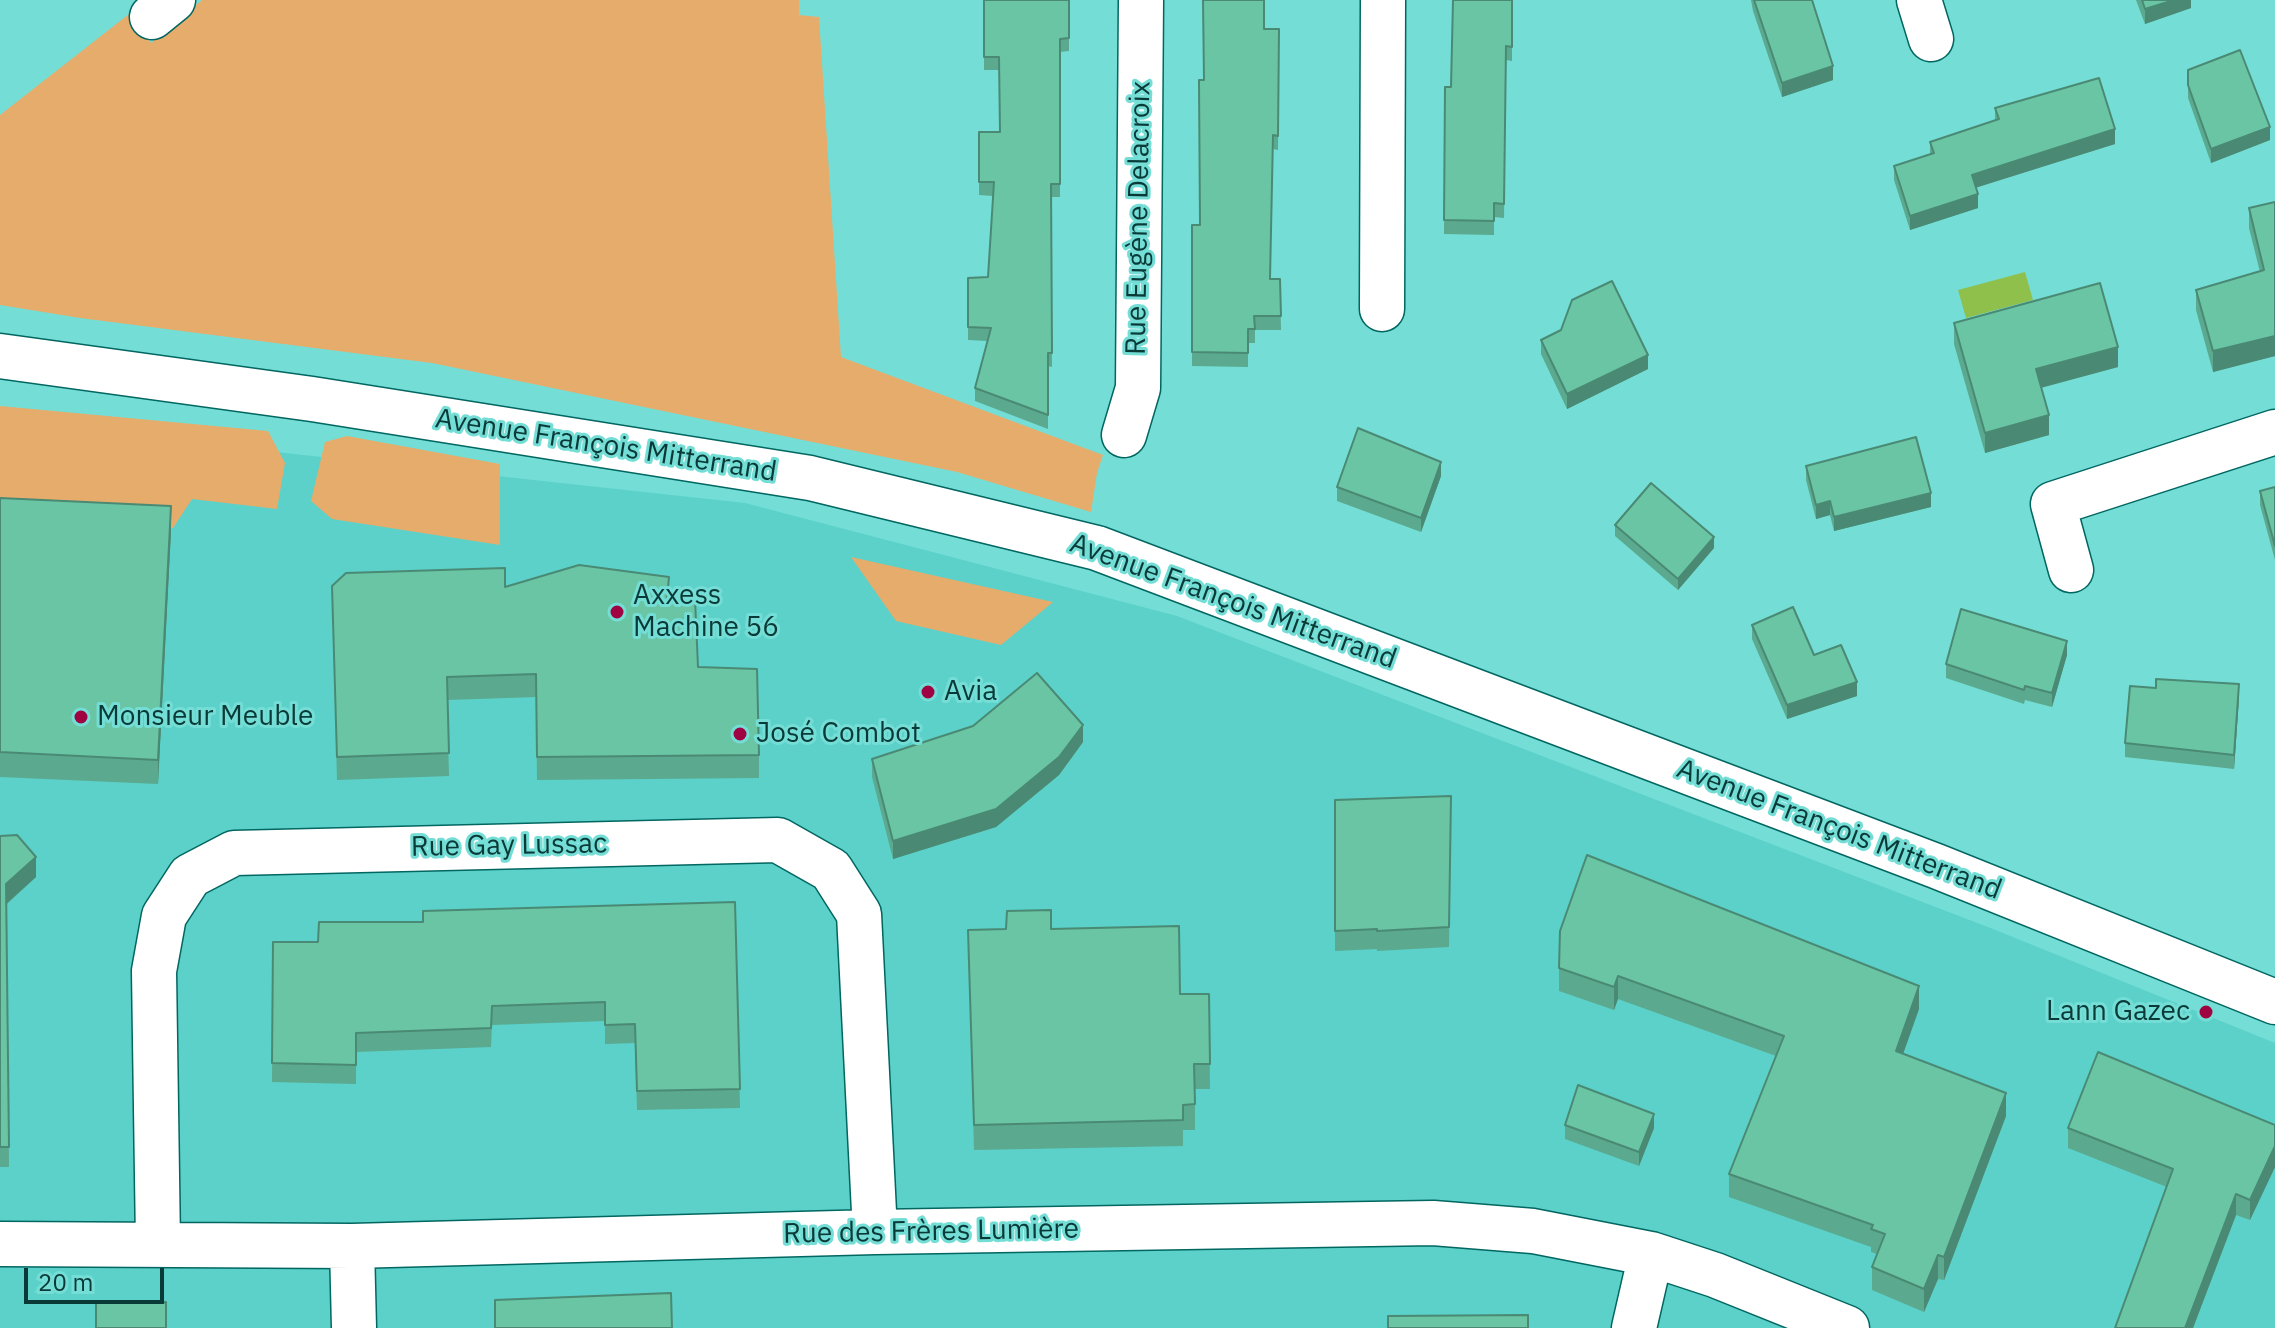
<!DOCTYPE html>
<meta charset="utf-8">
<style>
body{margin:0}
#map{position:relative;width:2275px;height:1328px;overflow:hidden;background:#74ded6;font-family:"IBM Plex Sans",sans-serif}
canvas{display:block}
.scale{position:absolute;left:24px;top:1268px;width:140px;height:36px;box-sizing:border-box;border:4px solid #0a3a38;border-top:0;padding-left:10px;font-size:24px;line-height:28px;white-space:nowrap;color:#0a3a38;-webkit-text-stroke:6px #74ded6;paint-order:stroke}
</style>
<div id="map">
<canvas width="2275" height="1328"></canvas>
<div class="scale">20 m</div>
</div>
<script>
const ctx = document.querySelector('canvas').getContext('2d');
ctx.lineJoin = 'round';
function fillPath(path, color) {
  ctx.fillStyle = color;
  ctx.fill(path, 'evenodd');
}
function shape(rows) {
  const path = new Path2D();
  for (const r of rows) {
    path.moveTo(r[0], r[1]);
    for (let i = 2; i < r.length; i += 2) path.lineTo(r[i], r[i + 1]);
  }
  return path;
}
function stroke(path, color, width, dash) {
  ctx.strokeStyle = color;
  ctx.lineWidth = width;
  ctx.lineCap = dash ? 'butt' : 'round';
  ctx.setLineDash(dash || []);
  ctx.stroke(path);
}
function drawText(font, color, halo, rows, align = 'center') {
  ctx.font = font + ' "IBM Plex Sans",sans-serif';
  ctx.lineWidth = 6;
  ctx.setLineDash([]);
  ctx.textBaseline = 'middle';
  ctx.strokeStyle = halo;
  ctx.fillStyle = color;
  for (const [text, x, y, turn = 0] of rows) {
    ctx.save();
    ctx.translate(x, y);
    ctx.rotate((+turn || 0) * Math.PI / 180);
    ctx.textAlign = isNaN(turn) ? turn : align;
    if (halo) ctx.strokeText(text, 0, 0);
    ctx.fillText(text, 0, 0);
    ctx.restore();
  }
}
const built = shape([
 [0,422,745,503,1177,616,1993,929,2275,1043,2275,1328,0,1328]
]);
const green = shape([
 [202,0,799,0,799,15,819,17,841,357,1103,455,1097,473,1091,512,957,472,432,363,80,318,0,305,0,115,129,14,151,43],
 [0,406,268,431,285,463,277,509,192,499,173,528,0,517],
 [347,436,500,464,500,545,332,519,311,501,325,442],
 [851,557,1053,602,1001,645,896,621]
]);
const water = shape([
 [2025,272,2033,300,1966,318,1958,290]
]);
const minor = shape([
 [1919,0,1931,39],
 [152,17,173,0],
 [1382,309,1383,0],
 [1124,435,1138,388,1141,0],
 [2071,570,2053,504,2275,432],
 [0,1244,352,1246,875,1232,1433,1223,1533,1231,1651,1254,1715,1275,1847,1328],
 [158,1244,154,971,164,916,190,876,234,853,778,840,831,870,859,914,875,1232],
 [352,1246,354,1328],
 [1634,1328,1651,1254]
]);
const secondary = shape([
 [0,356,312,399,810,478,1097,548,1936,866,2275,1002]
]);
const wall = shape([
 [984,0,1069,0,1069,51,1060,52,1060,197,1051,197,1052,367,1048,366,1048,429,975,401,975,388,987,341,968,340,968,278,988,277,993,196,979,195,979,132,1000,132,999,70,984,70],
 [1512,0,1512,61,1506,60,1504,218,1494,217,1494,235,1444,234,1445,87,1451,87],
 [1751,0,1812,0,1833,80,1782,97,1753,11],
 [2136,0,2191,0,2191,8,2145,24],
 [1264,29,1279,29,1278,150,1273,149,1270,279,1280,279,1281,330,1255,330,1255,343,1248,343,1248,367,1192,366,1192,225,1200,225],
 [2188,70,2270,140,2211,163,2188,98],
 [1995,108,2115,144,1976,187,1978,208,1910,230,1894,180,1894,166,1930,154,1930,142,1995,120],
 [2275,202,2275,356,2213,372,2196,310,2196,290,2260,272,2249,228,2249,208],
 [1954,323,2118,367,2041,388,2049,435,1985,453,1954,344],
 [1561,330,1648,369,1567,409,1541,354,1541,340],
 [1806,466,1931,507,1834,531,1830,515,1816,519,1806,480],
 [1441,476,1421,532,1337,501,1337,487],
 [2275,487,2275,560,2260,505,2260,491],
 [0,498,171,531,158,784,0,777],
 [1615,525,1714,548,1678,590,1615,536],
 [332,586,505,587,669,598,698,667,759,755,759,778,537,780,536,697,447,700,449,776,337,780],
 [1752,625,1814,655,1857,696,1787,719,1752,639],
 [2067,655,2052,707,2025,700,2024,704,1946,678,1946,664],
 [2239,698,2234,769,2125,757,2125,743],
 [1083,742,1059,775,996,827,893,859,872,777,872,759],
 [1451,796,1449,947,1377,951,1377,949,1335,951,1335,800],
 [0,836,36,877,7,904,9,1167,0,1167],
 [735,902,740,1108,637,1110,635,1043,605,1044,605,1021,492,1025,491,1047,356,1052,356,1084,272,1082,273,942,318,942,423,922],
 [1051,929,1180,994,1209,994,1210,1089,1195,1089,1195,1130,1183,1130,1183,1146,974,1150,968,930],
 [1559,968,1919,1009,1903,1053,2006,1116,1944,1280,1938,1279,1924,1312,1872,1290,1872,1267,1877,1254,1871,1252,1871,1247,1729,1197,1729,1174,1776,1056,1618,999,1614,1010,1559,991],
 [1565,1125,1654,1128,1639,1166,1565,1139],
 [2275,1125,2275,1167,2250,1220,2236,1215,2193,1328,2115,1328,2167,1187,2068,1148,2068,1128]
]);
const shadedWall = shape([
 [2174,0,2191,0,2191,8,2145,24,2145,9],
 [1833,66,1833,80,1782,97,1782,83],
 [2270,127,2270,140,2211,163,2211,149],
 [2115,129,2115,144,1972,189,1972,175],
 [1978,194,1978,208,1910,230,1910,216],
 [2275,336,2275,356,2213,372,2213,351],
 [2118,347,2118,367,2036,389,2036,369],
 [1648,355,1648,369,1567,409,1567,394],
 [2049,415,2049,435,1985,453,1985,433],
 [1441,462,1441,476,1421,532,1421,518],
 [1931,493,1931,507,1834,531,1834,517],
 [1830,501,1830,515,1816,519,1816,505],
 [171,506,171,531,158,784,158,760],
 [1714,537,1714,548,1678,590,1678,579],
 [2067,641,2067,655,2052,707,2052,693],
 [1857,682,1857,696,1787,719,1787,705],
 [2239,684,2239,698,2234,769,2234,755],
 [1083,725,1083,742,1059,775,996,827,893,859,893,841],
 [36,857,36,877,6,904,6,884],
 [1618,976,1618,999,1614,1010,1614,987],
 [1919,986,1919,1009,1896,1074,1896,1051],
 [2006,1093,2006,1116,1944,1280,1944,1257],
 [1654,1114,1654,1128,1639,1166,1639,1152],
 [2275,1146,2275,1167,2250,1220,2250,1200],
 [2236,1194,2236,1215,2193,1328,2185,1328],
 [1938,1255,1938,1279,1924,1312,1924,1289]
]);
const building = shape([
 [984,0,1069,0,1069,38,1060,39,1060,184,1051,184,1052,353,1048,353,1048,415,975,388,991,328,968,327,968,278,988,277,994,182,979,182,979,132,1000,132,999,57,984,57,984,0],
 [1203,0,1264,0,1264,29,1279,29,1278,136,1273,135,1270,279,1280,279,1281,316,1254,316,1255,329,1248,329,1248,353,1192,352,1192,225,1200,225,1199,80,1204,80,1203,0],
 [1453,0,1512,0,1512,47,1506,46,1504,204,1494,203,1494,221,1444,220,1445,87,1451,87,1453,0],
 [1754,0,1812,0,1833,66,1782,83,1754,0],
 [2142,0,2174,0,2145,9,2142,0],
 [2240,50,2270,127,2211,149,2188,85,2188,70,2240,50],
 [2099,78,2115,129,1972,175,1978,194,1910,216,1894,166,1934,153,1930,142,1999,119,1995,108,2099,78],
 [2275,202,2275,336,2213,351,2196,290,2264,270,2249,208,2275,202],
 [1612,281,1648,355,1567,394,1541,340,1561,330,1572,300,1612,281],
 [2100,283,2118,347,2036,369,2049,415,1985,433,1954,323,2100,283],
 [1358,428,1441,462,1421,518,1337,487,1358,428],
 [1916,437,1931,493,1834,517,1830,501,1816,505,1806,466,1916,437],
 [1651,483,1714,537,1678,579,1615,525,1651,483],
 [2275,487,2275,546,2260,491,2275,487],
 [0,498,171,506,158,760,0,752,0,498],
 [579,565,669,577,667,598,695,599,698,667,757,669,759,755,537,757,536,674,447,677,449,753,337,757,332,586,346,573,505,568,505,587,579,565],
 [1793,607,1814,655,1841,645,1857,682,1787,705,1752,625,1793,607],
 [1961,609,2067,641,2052,693,2025,686,2024,690,1946,664,1961,609],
 [1037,673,1083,725,1059,757,996,809,893,841,872,759,973,726,1037,673],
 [2156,679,2239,684,2234,755,2125,743,2130,686,2156,688,2156,679],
 [1451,796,1449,927,1377,931,1377,929,1335,931,1335,800,1451,796],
 [17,835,36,857,6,884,9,1147,0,1147,0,836,17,835],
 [1587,855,1919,986,1896,1051,2006,1093,1944,1257,1938,1255,1924,1289,1872,1267,1885,1234,1871,1229,1873,1225,1729,1174,1784,1036,1618,976,1614,987,1559,968,1560,931,1587,855],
 [735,902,740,1089,637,1091,635,1024,605,1025,605,1002,492,1006,491,1028,356,1033,356,1065,272,1063,273,942,318,942,319,922,423,922,423,911,735,902],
 [1051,910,1051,929,1179,926,1180,994,1209,994,1210,1064,1194,1064,1195,1104,1183,1105,1183,1120,974,1125,968,930,1006,929,1007,911,1051,910],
 [2098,1052,2275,1125,2275,1146,2250,1200,2236,1194,2185,1328,2115,1328,2173,1169,2068,1128,2098,1052],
 [1578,1085,1654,1114,1639,1152,1565,1125,1578,1085],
 [671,1293,672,1328,495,1328,495,1300,671,1293],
 [166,1302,166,1328,96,1328,96,1303,166,1302],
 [1528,1315,1528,1328,1388,1328,1388,1316,1528,1315]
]);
const markers = [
 [617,612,8,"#a00341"],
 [928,692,8,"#a00341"],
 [81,717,8,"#a00341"],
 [740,734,8,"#a00341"],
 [2206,1012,8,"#a00341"]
];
const streetNames = [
 ["Rue Eugène Delacroix",1139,218,-89],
 ["Avenue François Mitterrand",606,446,9],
 ["Avenue François Mitterrand",1233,602,20],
 ["Avenue François Mitterrand",1839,830,21],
 ["Rue Gay Lussac",509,846,-1],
 ["Rue des Frères Lumière",931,1232,-1]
];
const poiNames = [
 ["Axxess",633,596],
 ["Machine 56",633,628],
 ["Avia",944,692],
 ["Monsieur Meuble",97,717],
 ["José Combot",756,734],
 ["Lann Gazec",2190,1012,"right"]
];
fillPath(built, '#5bd1c9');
fillPath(green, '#e6ac6b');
fillPath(water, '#8ec04b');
stroke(minor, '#026661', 47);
stroke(secondary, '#026661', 47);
stroke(minor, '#fff', 44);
stroke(secondary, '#fff', 44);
fillPath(wall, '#5ba98e');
fillPath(shadedWall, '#4a8a74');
fillPath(building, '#6ac5a5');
stroke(building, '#4a8a74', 2);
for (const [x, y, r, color] of markers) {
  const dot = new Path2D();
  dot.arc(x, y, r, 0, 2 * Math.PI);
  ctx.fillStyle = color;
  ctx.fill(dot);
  stroke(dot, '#74ded6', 3);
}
drawText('28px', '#0a3a38', '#74ded6', streetNames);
drawText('28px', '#0a3a38', '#74ded6', poiNames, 'left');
</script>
